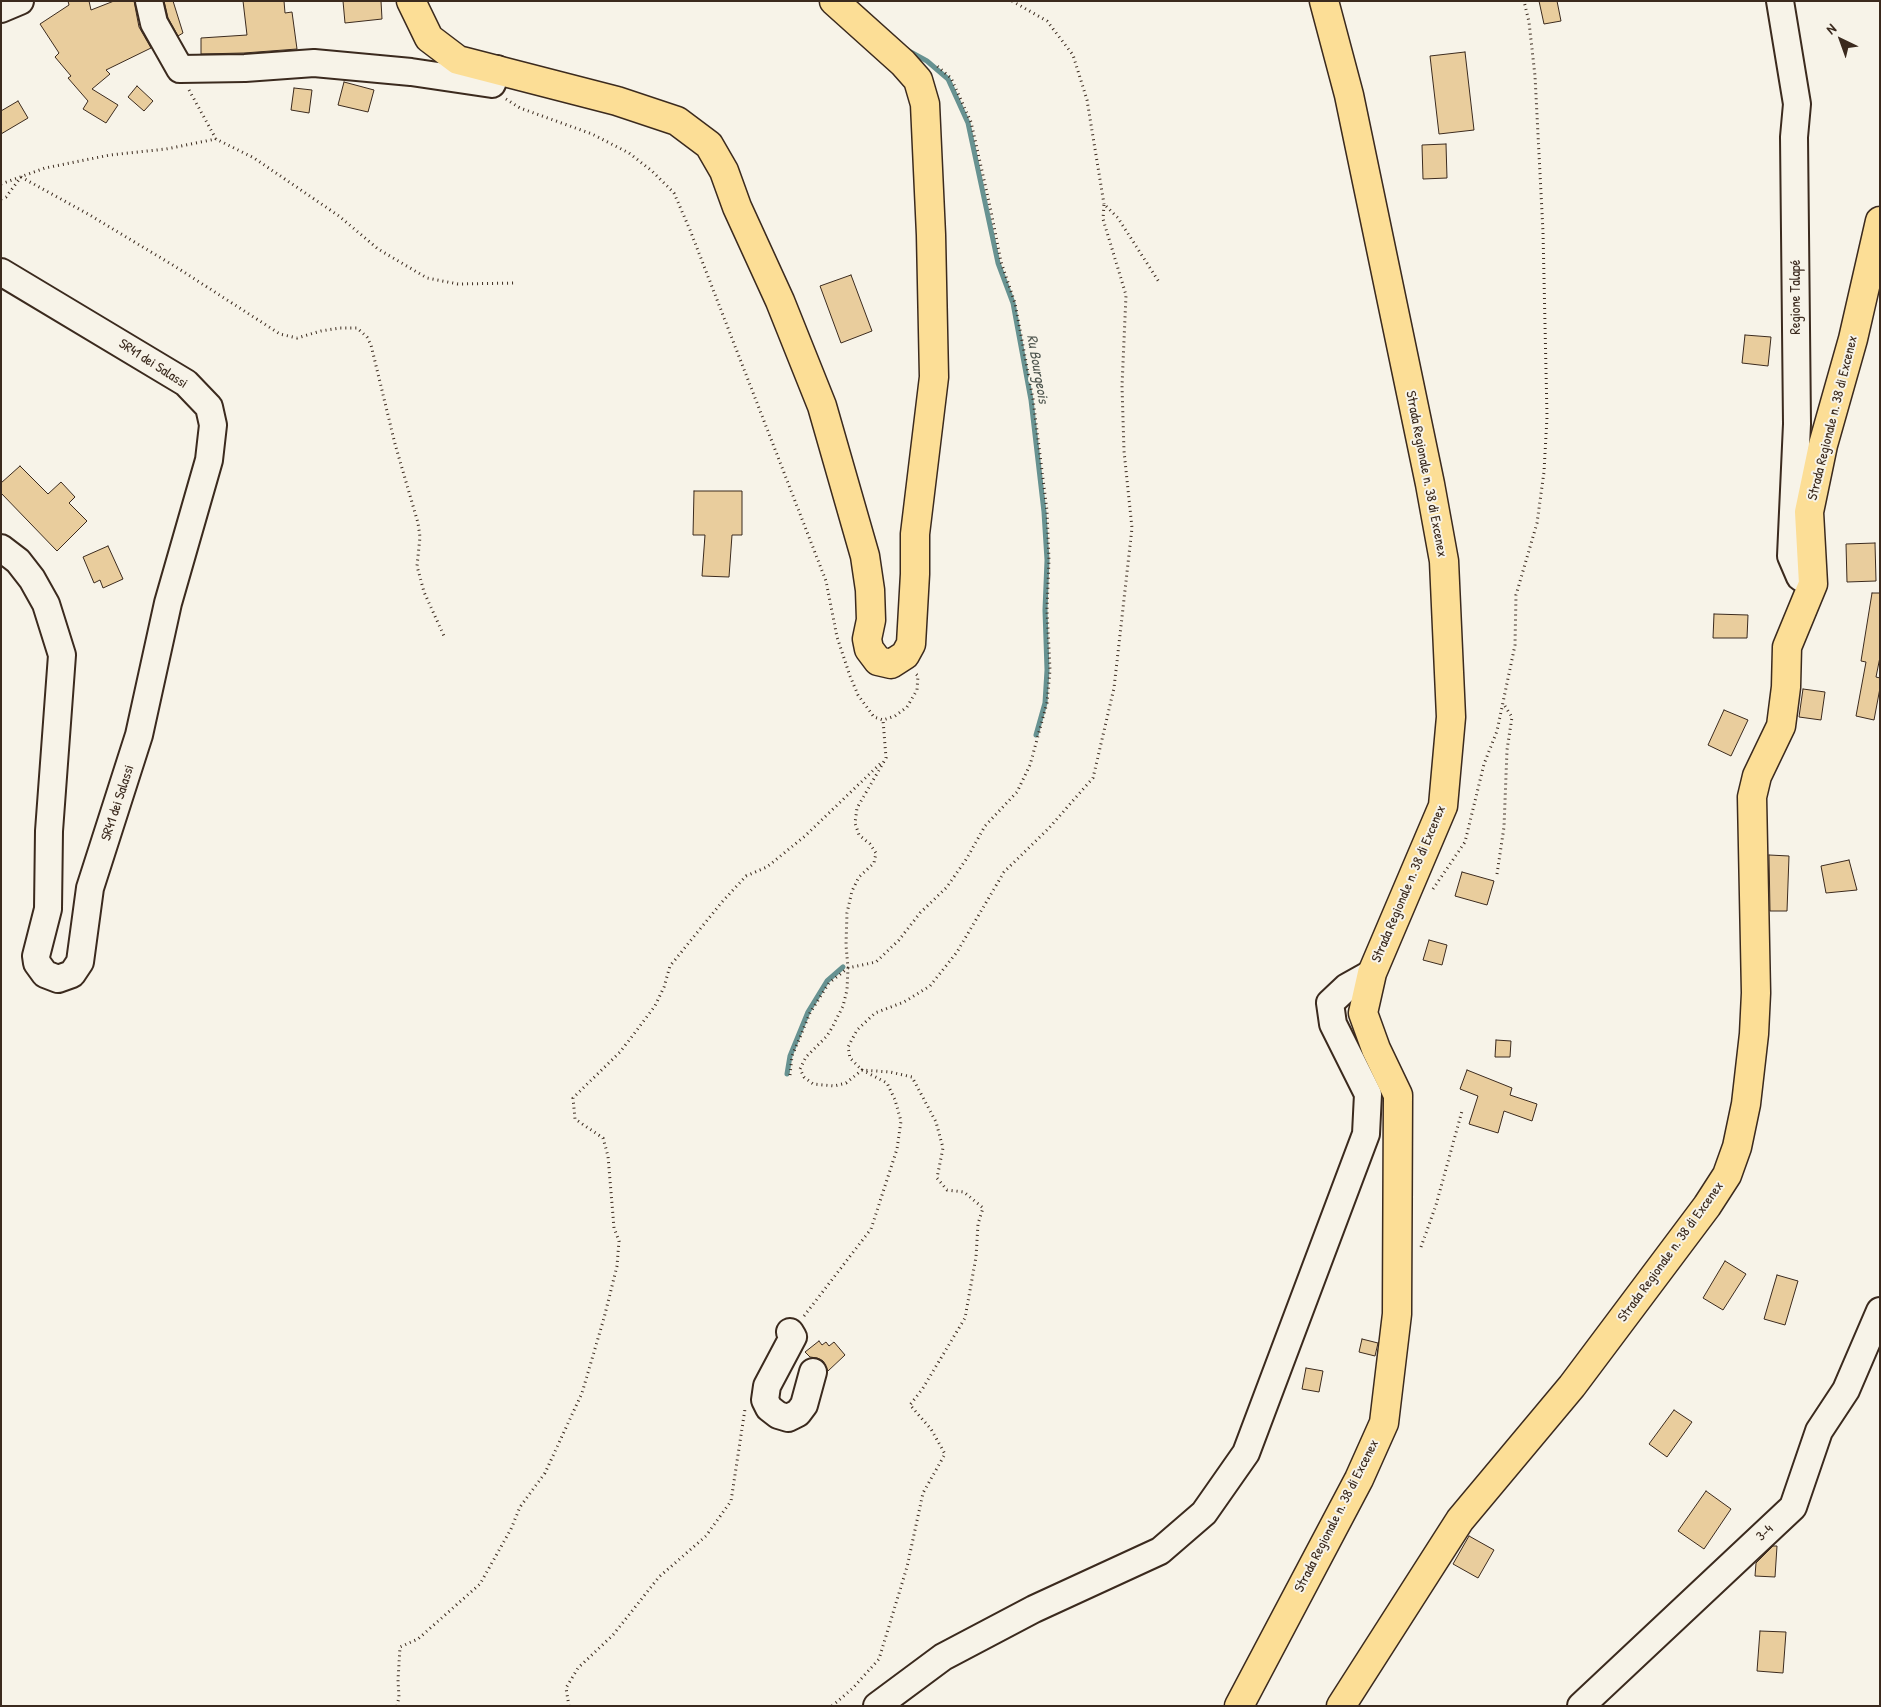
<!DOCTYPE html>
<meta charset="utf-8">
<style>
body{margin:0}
#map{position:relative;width:1881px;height:1707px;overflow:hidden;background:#f7f3e8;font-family:"Patrick Hand",sans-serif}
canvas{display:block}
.frame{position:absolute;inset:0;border:2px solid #3b2a1e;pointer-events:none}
.north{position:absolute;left:1816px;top:15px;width:50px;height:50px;-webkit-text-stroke:4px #f7f3e8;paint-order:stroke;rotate:318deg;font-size:14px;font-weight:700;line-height:20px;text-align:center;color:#3b2a1e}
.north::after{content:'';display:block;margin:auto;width:18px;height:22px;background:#3b2a1e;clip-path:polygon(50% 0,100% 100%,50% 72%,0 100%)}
</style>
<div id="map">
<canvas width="1881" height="1707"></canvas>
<div class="frame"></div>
<div class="north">N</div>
</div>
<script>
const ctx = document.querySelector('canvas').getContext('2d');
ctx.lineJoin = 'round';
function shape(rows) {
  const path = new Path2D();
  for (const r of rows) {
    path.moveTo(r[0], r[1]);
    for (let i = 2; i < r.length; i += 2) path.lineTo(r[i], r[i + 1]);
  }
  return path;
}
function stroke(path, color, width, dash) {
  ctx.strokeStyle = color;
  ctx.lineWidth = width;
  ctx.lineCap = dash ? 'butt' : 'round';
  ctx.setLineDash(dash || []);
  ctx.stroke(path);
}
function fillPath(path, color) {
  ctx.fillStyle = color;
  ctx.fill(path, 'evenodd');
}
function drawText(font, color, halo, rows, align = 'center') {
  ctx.font = font + ' "Patrick Hand",sans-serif';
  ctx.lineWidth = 4;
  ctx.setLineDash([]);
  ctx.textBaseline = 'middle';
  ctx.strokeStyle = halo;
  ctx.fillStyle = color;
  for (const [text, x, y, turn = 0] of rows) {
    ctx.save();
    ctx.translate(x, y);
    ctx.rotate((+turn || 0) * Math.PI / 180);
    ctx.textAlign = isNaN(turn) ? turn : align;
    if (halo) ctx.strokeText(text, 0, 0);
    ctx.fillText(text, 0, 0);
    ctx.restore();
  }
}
const stream = shape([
 [907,50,927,61,948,79,968,123,998,263,1013,303,1031,400,1044,512,1047,560,1045,610,1047,670,1045,703,1036,735],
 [787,1074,790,1056,808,1012,827,981,843,967]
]);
const building = shape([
 [68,1,89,1,91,10,114,1,134,1,139,27,151,48,106,70,110,74,92,89,118,105,106,123,83,109,88,101,68,78,71,76,55,57,59,53,40,24,69,5,68,1],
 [164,1,173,1,183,33,178,36,168,18,164,1],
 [243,1,284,1,285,13,292,12,297,49,244,53,201,54,201,38,247,35,243,1],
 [343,1,381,1,382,19,345,23,343,1],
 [1539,1,1557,1,1561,21,1544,24,1539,1],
 [1465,52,1474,130,1439,134,1430,56,1465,52],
 [344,82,374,90,368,112,338,105,344,82],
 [137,86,153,101,144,111,128,97,137,86],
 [294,88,312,90,309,113,291,110,294,88],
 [18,101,28,118,1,134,1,111,18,101],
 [1446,144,1447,178,1423,179,1422,145,1446,144],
 [851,275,872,331,841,343,820,286,851,275],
 [1745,335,1771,337,1768,366,1742,363,1745,335],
 [20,466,48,494,61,482,75,497,69,503,87,521,57,551,1,493,1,483,20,466],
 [694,491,742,491,742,535,732,535,729,577,702,576,705,535,693,535,694,491],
 [1875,543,1876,581,1847,582,1846,544,1875,543],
 [108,546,123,579,103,588,100,580,94,583,83,557,108,546],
 [1872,593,1880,593,1880,657,1876,677,1880,678,1880,688,1874,720,1856,716,1866,662,1861,661,1872,593],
 [1714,614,1748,615,1747,638,1713,638,1714,614],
 [1803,689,1825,692,1821,720,1799,717,1803,689],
 [1724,710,1748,720,1731,756,1708,745,1724,710],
 [1769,855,1789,856,1787,911,1770,911,1769,855],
 [1849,860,1857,890,1826,893,1821,866,1849,860],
 [1462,872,1494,881,1487,905,1455,896,1462,872],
 [1429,940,1447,945,1442,965,1423,960,1429,940],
 [1496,1040,1511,1041,1510,1057,1495,1057,1496,1040],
 [1467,1070,1512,1088,1510,1095,1537,1104,1532,1121,1504,1111,1498,1133,1469,1124,1478,1096,1460,1089,1467,1070],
 [1725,1261,1746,1274,1723,1310,1703,1298,1725,1261],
 [1777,1275,1798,1281,1785,1325,1764,1319,1777,1275],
 [1362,1339,1378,1343,1375,1356,1359,1352,1362,1339],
 [819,1341,822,1345,826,1342,829,1346,834,1342,845,1355,828,1371,823,1361,817,1358,810,1357,805,1352,819,1341],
 [1306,1368,1323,1371,1319,1392,1302,1389,1306,1368],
 [1674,1410,1692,1422,1667,1457,1649,1444,1674,1410],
 [1706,1491,1731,1509,1704,1549,1678,1531,1706,1491],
 [1469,1536,1494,1550,1478,1578,1453,1564,1469,1536],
 [1773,1546,1777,1546,1775,1577,1755,1576,1756,1563,1773,1546],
 [1760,1631,1786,1632,1783,1673,1757,1671,1760,1631]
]);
const path = shape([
 [1012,1,1047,21,1073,55,1087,100,1104,204],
 [189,90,216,139,254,158,339,216,378,249,427,278,458,284,516,283],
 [506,99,520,108,592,134,629,153,652,171,674,193,690,230,826,581,837,637,850,676,858,695,874,717,883,720,895,716,907,707,917,690,918,676,916,674],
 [21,177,88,214,176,267,280,334,297,338,321,331,340,328,357,328,367,337,371,345,395,444,418,523,420,537,417,566,424,592,444,636],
 [1,184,45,168,110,155,166,149,216,139],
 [1,199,6,197,21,177],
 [1497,874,1504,827,1507,750,1512,717,1503,703],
 [1433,889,1465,842,1484,764,1497,731,1515,645,1516,595,1537,523,1544,472,1547,417,1543,232,1535,76,1529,22,1524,1],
 [790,1075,792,1056,801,1035,810,1013,829,983,848,968,876,962,899,940,920,913,947,887,967,858,985,826,1017,792,1030,765,1047,703,1050,670,1047,610,1049,560,1047,511,1033,399,1015,303,1001,262,991,211,971,122,951,78,936,65],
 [1421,1247,1436,1205,1462,1111],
 [804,1316,871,1229,897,1149,901,1121,895,1100,887,1083,862,1070,850,1058,848,1047,857,1030,875,1013,904,1002,930,986,957,952,1004,872,1049,828,1093,778,1114,688,1132,528,1124,451,1122,386,1126,295,1103,219,1104,204,1118,218,1159,282],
 [397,1706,399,1697,398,1680,400,1647,418,1639,480,1584,511,1529,520,1507,545,1473,582,1393,604,1318,617,1266,619,1241,614,1228,608,1156,603,1138,575,1119,573,1098,620,1052,637,1030,655,1006,664,987,670,966,722,902,746,876,767,867,805,836,882,762],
 [569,1706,566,1688,578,1668,613,1635,659,1577,706,1536,731,1501,745,1409],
 [832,1706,853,1688,879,1659,907,1567,923,1493,945,1454,931,1429,910,1405,923,1388,965,1318,976,1257,978,1224,983,1208,964,1192,947,1190,937,1178,943,1148,936,1122,912,1077,890,1072,862,1070,846,1083,834,1086,813,1084,804,1077,800,1069,806,1057,827,1036,833,1026,843,1006,847,990,848,968,846,945,847,913,852,891,859,877,874,863,876,853,870,844,859,835,855,823,857,808,886,758,883,720]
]);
const minor = shape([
 [149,1,154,23,180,69,245,68,314,63,411,72,492,84,497,69],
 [1780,1,1797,104,1794,137,1797,424,1791,556,1800,577,1813,584],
 [1,9,20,1],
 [1,272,186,383,209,407,213,425,209,460,168,603,139,735,90,888,80,962,72,974,58,979,45,974,37,963,36,956,48,909,49,831,62,655,46,604,32,579,18,561,1,548],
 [790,1332,793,1337,767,1386,765,1400,769,1408,778,1415,788,1418,798,1413,804,1405,813,1372],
 [877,1706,943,1657,1034,1609,1160,1551,1204,1513,1246,1453,1366,1134,1368,1094,1333,1024,1330,1003,1347,987,1372,973],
 [1581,1706,1793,1507,1819,1431,1846,1390,1880,1311]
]);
const major = shape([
 [411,1,429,38,458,60,617,101,677,121,709,145,724,171,737,207,780,301,822,406,865,556,870,590,871,620,867,639,869,649,878,661,891,664,905,655,911,644,915,574,915,534,934,377,931,235,925,104,918,80,903,63,834,1],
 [1239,1706,1359,1479,1384,1423,1397,1314,1398,1095,1376,1049,1363,1013,1372,973,1443,806,1451,717,1444,561,1430,484,1349,95,1324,1],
 [1341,1706,1460,1520,1572,1386,1707,1206,1727,1175,1737,1147,1746,1104,1754,1034,1756,993,1752,797,1757,776,1781,726,1786,687,1787,647,1813,584,1809,512,1823,445,1853,339,1880,221]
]);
const streetNames = [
 ["Regione Talapé",1796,297,-90],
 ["SR41 dei Salassi",153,364,33],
 ["Strada Regionale n. 38 di Excenex",1833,418,-76],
 ["Strada Regionale n. 38 di Excenex",1426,474,79],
 ["SR41 dei Salassi",118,803,-72],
 ["Strada Regionale n. 38 di Excenex",1409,884,-67],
 ["Strada Regionale n. 38 di Excenex",1671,1252,-54],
 ["Strada Regionale n. 38 di Excenex",1337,1516,-63],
 ["3-4",1765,1533,-43]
];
const waterNames = [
 ["Ru Bourgeois",1037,369,80]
];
stroke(stream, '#679291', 5);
fillPath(building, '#e9cd9d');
stroke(building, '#3b2a1e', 1);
stroke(minor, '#3b2a1e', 30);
stroke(major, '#3b2a1e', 31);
stroke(path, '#3b2a1e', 3, [1, 4]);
stroke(minor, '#f7f3e8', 26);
stroke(major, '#fcde96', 28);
drawText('14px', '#3b2a1e', '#f7f3e8', streetNames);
drawText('italic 15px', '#4e554e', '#f7f3e8', waterNames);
</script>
